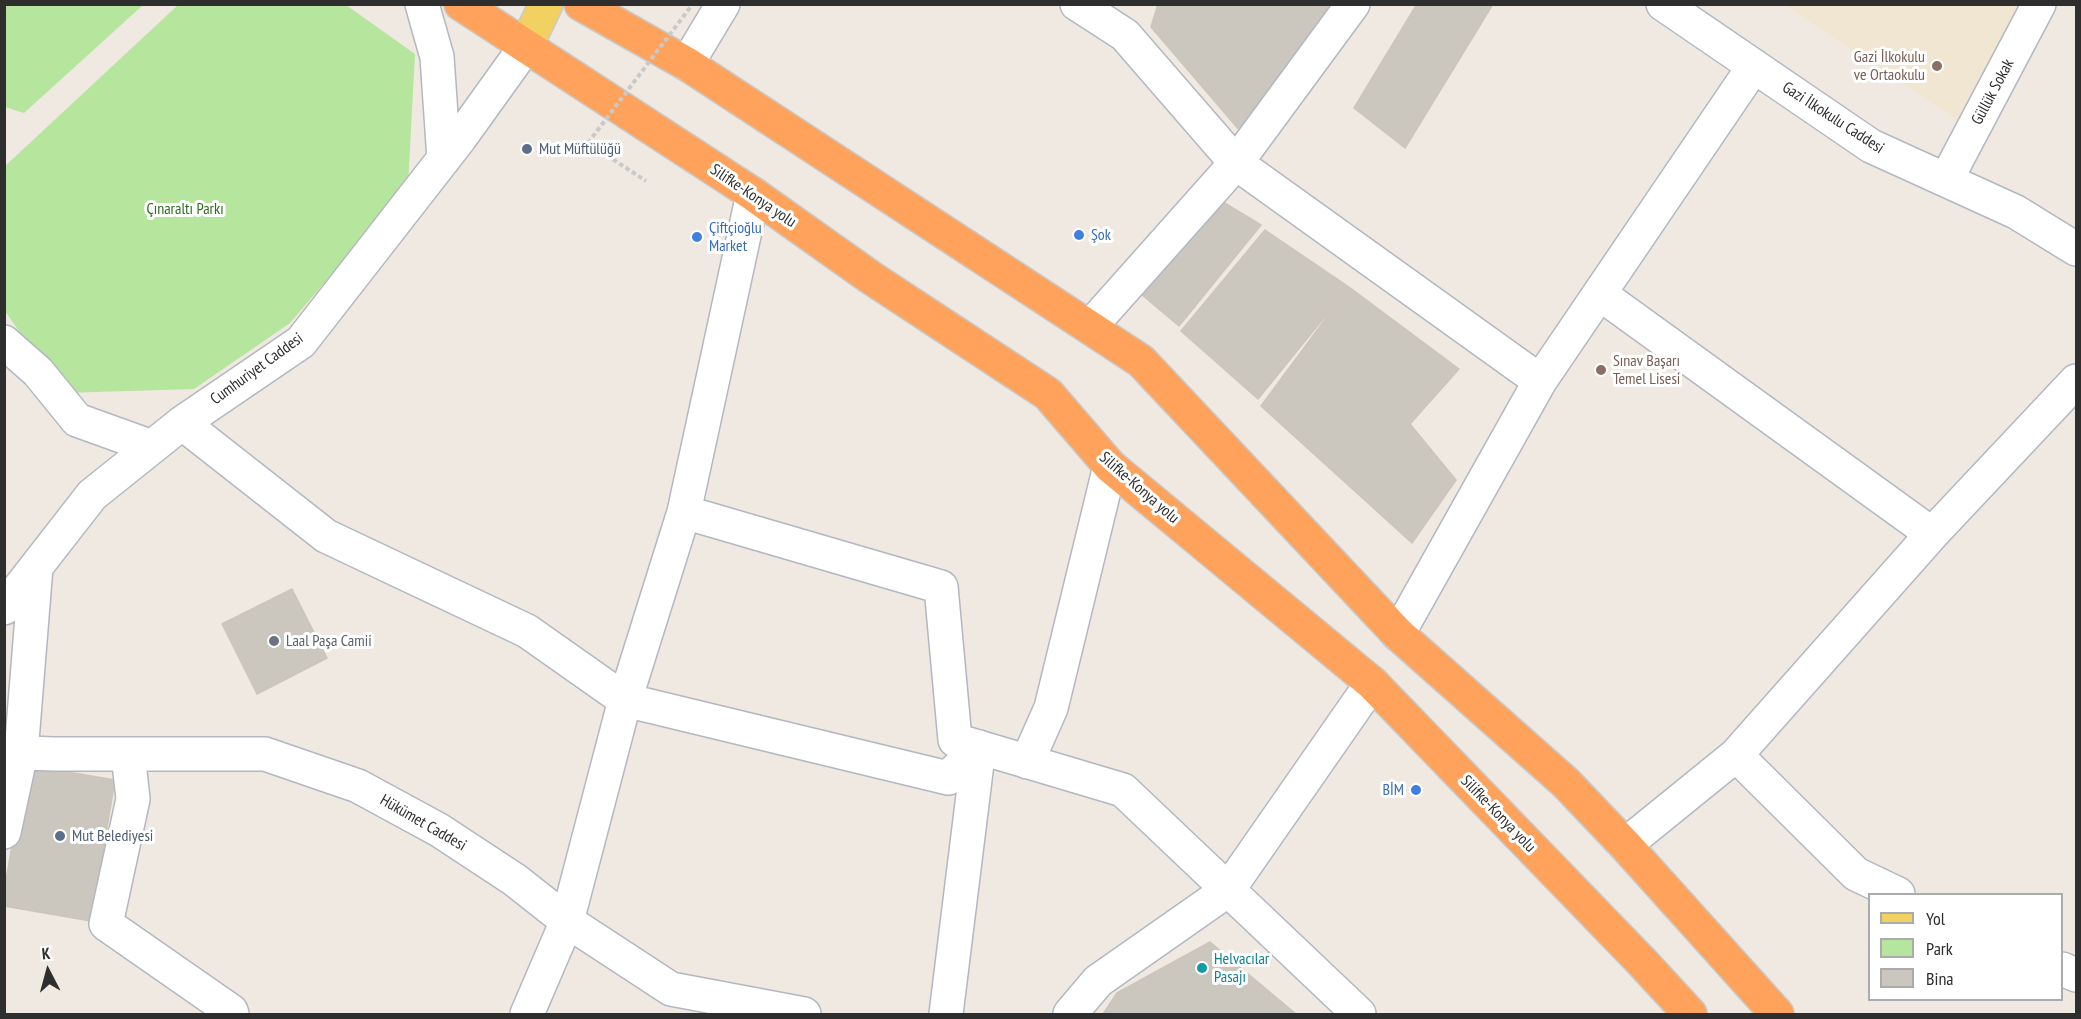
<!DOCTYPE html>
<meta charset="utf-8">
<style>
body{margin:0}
#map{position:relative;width:2081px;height:1019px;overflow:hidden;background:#efe9e1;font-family:"PT Sans Narrow",sans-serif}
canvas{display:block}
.frame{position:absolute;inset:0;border:6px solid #2e2e2e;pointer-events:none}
.legend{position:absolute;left:1868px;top:893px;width:195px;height:108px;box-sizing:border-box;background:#fff;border:2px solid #ababab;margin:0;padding:8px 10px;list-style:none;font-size:18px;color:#2e2e2e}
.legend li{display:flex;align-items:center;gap:12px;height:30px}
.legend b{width:30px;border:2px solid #ababab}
.north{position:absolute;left:18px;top:941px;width:60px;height:60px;-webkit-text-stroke:4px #fff;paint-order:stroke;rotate:354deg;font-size:16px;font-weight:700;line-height:24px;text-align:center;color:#2e2e2e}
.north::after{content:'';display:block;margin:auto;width:21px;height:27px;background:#2e2e2e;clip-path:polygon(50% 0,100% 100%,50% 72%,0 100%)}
</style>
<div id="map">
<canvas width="2081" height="1019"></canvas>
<div class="frame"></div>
<ul class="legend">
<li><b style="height:8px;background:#f2d163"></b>Yol</li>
<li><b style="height:16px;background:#b6e59e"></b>Park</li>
<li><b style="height:16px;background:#cbc7bf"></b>Bina</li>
</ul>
<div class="north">K</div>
</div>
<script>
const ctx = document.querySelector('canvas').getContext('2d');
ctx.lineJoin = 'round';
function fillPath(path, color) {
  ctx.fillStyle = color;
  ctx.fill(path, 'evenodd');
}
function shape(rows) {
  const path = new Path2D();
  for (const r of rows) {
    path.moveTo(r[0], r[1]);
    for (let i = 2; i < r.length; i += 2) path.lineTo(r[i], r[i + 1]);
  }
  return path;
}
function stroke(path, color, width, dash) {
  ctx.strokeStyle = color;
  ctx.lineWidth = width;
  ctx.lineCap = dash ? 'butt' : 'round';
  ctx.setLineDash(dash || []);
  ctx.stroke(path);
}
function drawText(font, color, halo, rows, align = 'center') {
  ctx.font = font + ' "PT Sans Narrow",sans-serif';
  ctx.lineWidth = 6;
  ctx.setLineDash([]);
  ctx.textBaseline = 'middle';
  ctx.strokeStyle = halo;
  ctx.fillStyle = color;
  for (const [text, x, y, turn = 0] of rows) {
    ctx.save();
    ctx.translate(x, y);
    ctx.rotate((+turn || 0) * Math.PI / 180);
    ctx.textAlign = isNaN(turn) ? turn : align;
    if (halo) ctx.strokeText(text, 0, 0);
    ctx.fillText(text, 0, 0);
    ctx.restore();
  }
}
const education = shape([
 [1783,4,2031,5,1968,127]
]);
const green = shape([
 [4,5,5,4,143,5,24,113,5,107],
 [178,5,346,5,415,54,408,185,290,323,194,389,62,393,5,311,4,167]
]);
const building = shape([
 [1158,4,1338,4,1241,132,1151,27,1158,4],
 [1417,4,1493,4,1405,148,1354,108,1417,4],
 [1218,199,1261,225,1179,326,1135,289,1218,199],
 [1265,230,1349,287,1258,399,1181,331,1265,230],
 [1349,287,1459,369,1410,424,1456,480,1412,543,1261,406,1349,287],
 [292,589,327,658,257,694,222,624,292,589],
 [26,765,115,780,91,921,4,906,4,892,26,765],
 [1210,942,1296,1014,1103,1014,1117,993,1210,942]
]);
const path = shape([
 [588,143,646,181]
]);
const minor = shape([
 [422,4,437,57,444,159],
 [1077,4,1125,35,1236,163,1540,381],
 [1663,4,1871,146,2016,212,2076,249],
 [687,64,723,4],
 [1946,180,2039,4],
 [1600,294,1932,534],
 [1090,327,1236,163,1353,4],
 [4,342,38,372,77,420,152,447],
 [182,423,326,536,527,631,625,700,948,778,979,747],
 [684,512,941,587,955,740,1123,790,1359,1014],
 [4,608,92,495,182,423,301,342,460,138,526,46],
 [1398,634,1540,381,1754,66],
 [4,752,53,754,265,754,358,786,439,830,515,880,567,921,671,989,804,1014],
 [128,754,133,799,106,924,231,1011,232,1014],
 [1736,755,1856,874,1898,894],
 [1027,762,1051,708,1110,466],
 [4,832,21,753,36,567],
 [1625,845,1736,755,1932,534,2076,381],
 [2062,969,2076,975],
 [527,1014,567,921,625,700,684,512,753,194],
 [946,1014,979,747],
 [1070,1014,1098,981,1228,890,1372,683]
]);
const major = shape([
 [526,46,546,4]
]);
const highway = shape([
 [461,4,753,194,870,277,1048,394,1110,466,1372,683,1642,962,1690,1014],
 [581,4,687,64,1141,361,1398,634,1566,783,1625,845,1777,1014]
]);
const pathBridge = shape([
 [588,143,692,5]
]);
const markers = [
 [1937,66,6,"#8d6e63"],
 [527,149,6,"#5c6f8a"],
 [1079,235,6,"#3f7fe0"],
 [697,237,6,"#3f7fe0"],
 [1601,370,6,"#8d6e63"],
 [274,641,6,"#6b7280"],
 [1416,790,6,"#3f7fe0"],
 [60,836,6,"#5c6f8a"],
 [1202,968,6,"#0f9aa8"]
];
const educationNames = [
 ["Gazi İlkokulu",1925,57],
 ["ve Ortaokulu",1925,75],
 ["Sınav Başarı",1613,361,"left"],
 ["Temel Lisesi",1613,379,"left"]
];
const streetNames = [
 ["Güllük Sokak",1993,92,-62],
 ["Gazi İlkokulu Caddesi",1833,118,33],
 ["Silifke-Konya yolu",753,196,34],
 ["Cumhuriyet Caddesi",257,369,-36],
 ["Silifke-Konya yolu",1139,488,41],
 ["Silifke-Konya yolu",1498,814,46],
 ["Hükümet Caddesi",423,823,30]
];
const serviceNames = [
 ["Mut Müftülüğü",539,149],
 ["Mut Belediyesi",72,836]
];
const parkNames = [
 ["Çınaraltı Parkı",185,209]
];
const shopNames = [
 ["Çiftçioğlu",709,228],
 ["Market",709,246],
 ["Şok",1091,235],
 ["BİM",1404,790,"right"]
];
const worshipNames = [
 ["Laal Paşa Camii",286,641]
];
const cultureNames = [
 ["Helvacılar",1214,959],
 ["Pasajı",1214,977]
];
fillPath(education, '#f0e6d1');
fillPath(green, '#b6e59e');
fillPath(building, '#cbc7bf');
stroke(building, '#cbc5ba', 1.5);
stroke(minor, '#b4b7c1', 36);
stroke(major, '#c9c9c9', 36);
stroke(highway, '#c9c9c9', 36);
stroke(path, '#c9c9c9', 4, [4.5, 3]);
stroke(minor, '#fff', 33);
stroke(major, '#f2d163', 33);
stroke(highway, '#ffa35c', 33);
stroke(pathBridge, '#c9c9c9', 4, [4.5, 3]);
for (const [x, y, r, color] of markers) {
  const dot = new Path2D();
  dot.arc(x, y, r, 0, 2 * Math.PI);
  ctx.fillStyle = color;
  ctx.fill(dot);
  stroke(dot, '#fff', 2);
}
drawText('16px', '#785e54', '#fff', educationNames, 'right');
drawText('16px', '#2e2e2e', '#fff', streetNames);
drawText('16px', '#4e5e75', '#fff', serviceNames, 'left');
drawText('16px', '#2c6e1b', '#fff', parkNames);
drawText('16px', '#366cbe', '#fff', shopNames, 'left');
drawText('16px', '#5b616d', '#fff', worshipNames, 'left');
drawText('16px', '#0d838f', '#fff', cultureNames, 'left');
</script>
